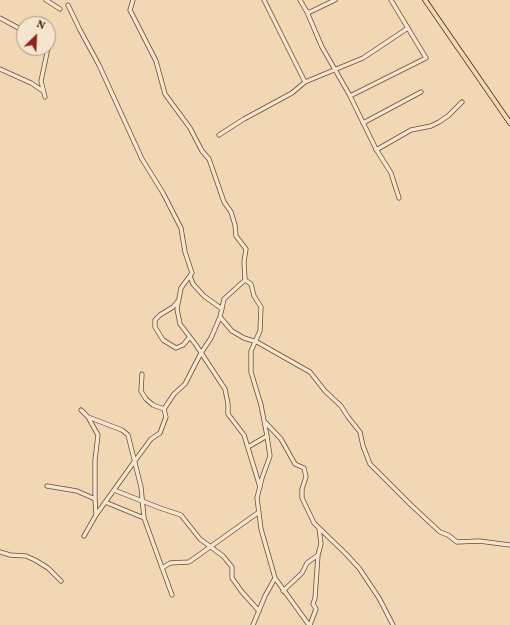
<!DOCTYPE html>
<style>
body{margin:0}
#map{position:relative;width:510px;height:625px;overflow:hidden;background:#f1d7b3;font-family:Vollkorn,serif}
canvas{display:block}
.north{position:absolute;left:16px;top:16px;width:40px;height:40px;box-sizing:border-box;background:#f6e5ce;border:1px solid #aa9580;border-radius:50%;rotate:24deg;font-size:11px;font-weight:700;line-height:16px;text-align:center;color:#381d0a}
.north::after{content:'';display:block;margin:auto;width:14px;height:18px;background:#8f2418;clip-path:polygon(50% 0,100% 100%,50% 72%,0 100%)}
</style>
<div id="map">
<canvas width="510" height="625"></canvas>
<div class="north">N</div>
</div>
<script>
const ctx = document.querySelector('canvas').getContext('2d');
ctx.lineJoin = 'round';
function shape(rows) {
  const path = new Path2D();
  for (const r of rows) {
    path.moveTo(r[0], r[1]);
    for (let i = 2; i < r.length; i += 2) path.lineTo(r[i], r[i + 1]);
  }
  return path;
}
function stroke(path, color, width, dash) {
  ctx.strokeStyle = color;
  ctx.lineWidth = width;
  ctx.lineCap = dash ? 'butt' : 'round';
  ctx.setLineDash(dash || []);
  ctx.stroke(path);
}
const minor = shape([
 [46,0,60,9],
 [133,0,130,10,156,61,165,94,190,128,202,151,209,159,224,202,231,212,235,225,236,236,246,249,244,262,245,280,251,284,254,296,261,307,260,331,251,351,251,372,261,405,267,436,270,456,262,478,257,498,261,529,275,578,265,596,253,625],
 [264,0,305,82],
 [300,0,307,12,322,47,349,94,376,149,391,173,399,198],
 [68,5,80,30,99,65,142,159,163,193,181,228,185,252,192,273,181,288,177,309,180,324,196,345,225,389,228,404,228,414,244,435,260,487],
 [307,12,310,12,335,0],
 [0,18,24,31],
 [0,69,31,83,43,91],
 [350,96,426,58,391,0],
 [45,97,41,81,48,48],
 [363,123,421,92],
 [219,135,244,119,292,93,305,82,363,58,408,28],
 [376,150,411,130,431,126,439,122,448,116,462,102],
 [190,276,193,284,204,296,222,309],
 [178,301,173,307,160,315,155,320,155,327,163,340,176,348,183,345,189,338],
 [220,317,232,331,244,338,257,342,310,372,325,391,341,406,348,417,360,432,363,446,370,464,411,505,440,532,448,535,457,542,479,541,510,545],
 [142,374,141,391,146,399,153,405,164,409],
 [81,410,88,417,122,430,128,435,141,487,144,518],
 [88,417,98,435,95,460,95,499,96,515],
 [265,422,281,439,295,464,304,468,306,477,302,489,302,498,314,523,346,554,359,568,379,598,393,625],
 [248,447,267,436],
 [47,486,77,491,95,499],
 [114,490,160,508,181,515,200,539,223,556,232,567,232,578,242,592,259,611],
 [105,502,144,518,172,595],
 [84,536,96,515,134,462,151,439,160,433,166,417,164,409,174,394,185,384,201,353,211,338,220,317,224,299,245,280],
 [0,552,10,555,26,556,35,560,48,568,61,581],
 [162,568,170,563,189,562,259,512],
 [275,578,309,625],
 [283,591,302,573,307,563,318,555],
 [310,625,316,609,313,604,315,598,318,555,321,544,319,528]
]);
const major = shape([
 [425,0,510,123]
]);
stroke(minor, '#664c34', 5);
stroke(major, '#381d0a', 5.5);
stroke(minor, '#f6e5ce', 3.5);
stroke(major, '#f1d7b3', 4);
</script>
